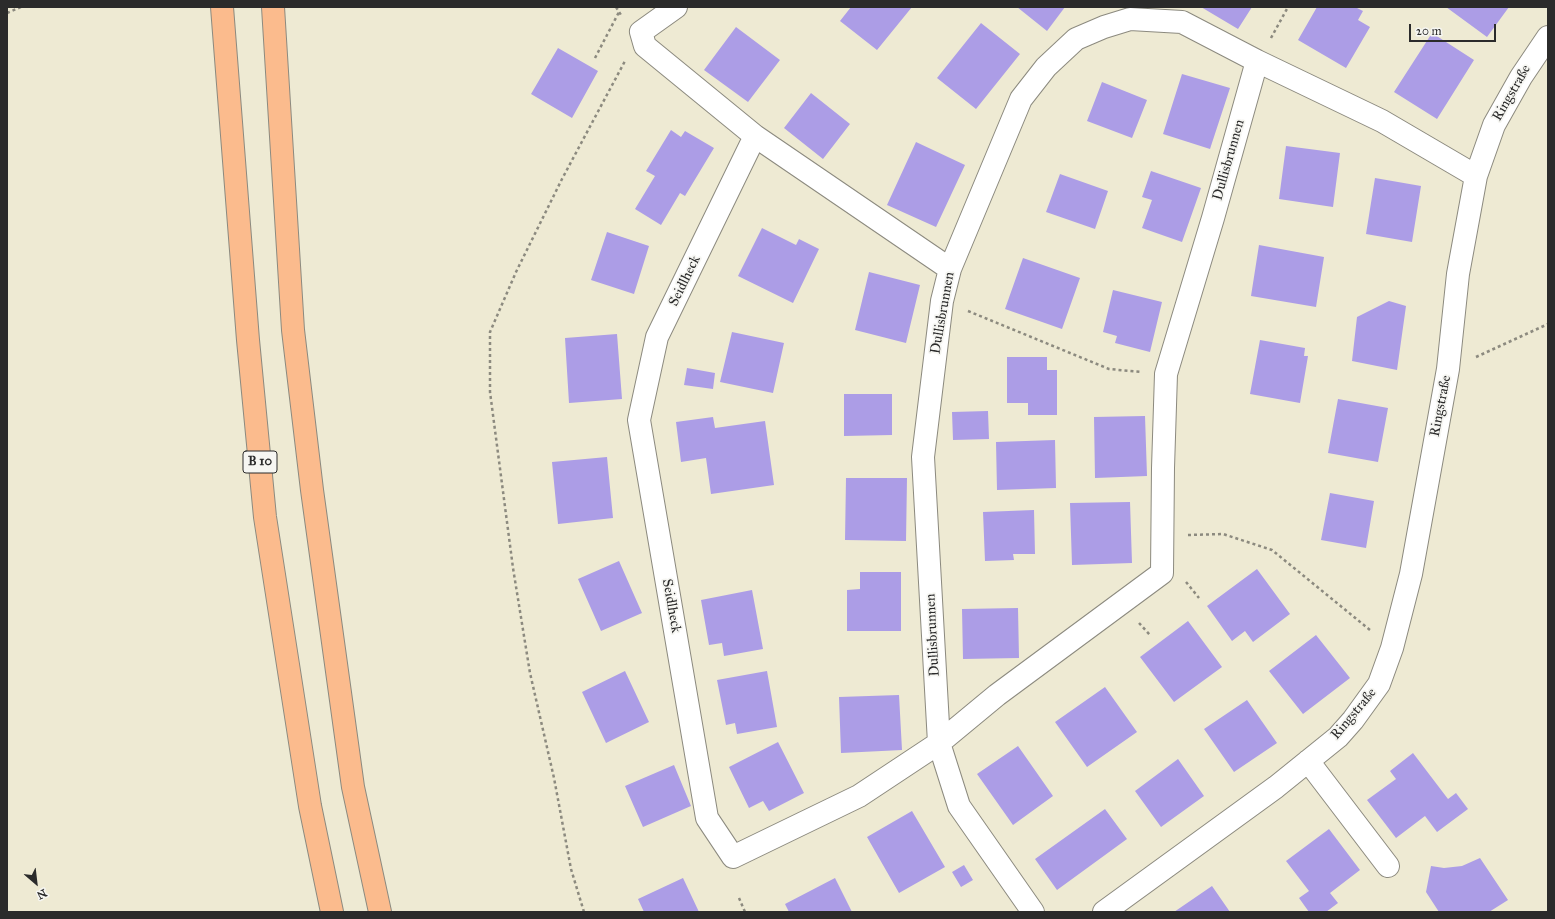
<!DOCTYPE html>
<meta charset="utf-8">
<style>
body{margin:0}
#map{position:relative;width:1555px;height:919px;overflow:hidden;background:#eeead3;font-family:"IM FELL Great Primer",serif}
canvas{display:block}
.frame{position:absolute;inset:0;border:8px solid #2b2b2b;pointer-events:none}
.north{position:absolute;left:16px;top:863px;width:40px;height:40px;-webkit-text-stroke:3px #f6f6f2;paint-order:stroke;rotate:152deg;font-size:11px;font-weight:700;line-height:16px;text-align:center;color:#2b2b2b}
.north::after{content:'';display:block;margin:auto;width:14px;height:18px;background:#2b2b2b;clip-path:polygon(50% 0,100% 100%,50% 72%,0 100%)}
.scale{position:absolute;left:1409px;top:24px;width:87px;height:18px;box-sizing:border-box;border:2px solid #2b2b2b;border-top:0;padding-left:5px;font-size:12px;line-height:14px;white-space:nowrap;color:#2b2b2b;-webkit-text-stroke:3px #f6f6f2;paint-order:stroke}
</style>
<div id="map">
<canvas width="1555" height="919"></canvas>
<div class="frame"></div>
<div class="north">N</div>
<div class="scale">20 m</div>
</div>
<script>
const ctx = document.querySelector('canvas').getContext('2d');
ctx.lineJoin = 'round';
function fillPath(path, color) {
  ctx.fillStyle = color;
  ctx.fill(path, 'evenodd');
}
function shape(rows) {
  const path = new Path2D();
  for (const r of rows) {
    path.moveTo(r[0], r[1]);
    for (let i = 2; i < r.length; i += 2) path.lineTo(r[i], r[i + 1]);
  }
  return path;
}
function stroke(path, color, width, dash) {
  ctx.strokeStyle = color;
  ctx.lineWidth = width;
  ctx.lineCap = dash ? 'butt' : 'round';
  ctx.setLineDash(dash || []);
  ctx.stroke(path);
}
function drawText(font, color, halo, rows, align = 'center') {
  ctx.font = font + ' "IM FELL Great Primer",serif';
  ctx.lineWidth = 3.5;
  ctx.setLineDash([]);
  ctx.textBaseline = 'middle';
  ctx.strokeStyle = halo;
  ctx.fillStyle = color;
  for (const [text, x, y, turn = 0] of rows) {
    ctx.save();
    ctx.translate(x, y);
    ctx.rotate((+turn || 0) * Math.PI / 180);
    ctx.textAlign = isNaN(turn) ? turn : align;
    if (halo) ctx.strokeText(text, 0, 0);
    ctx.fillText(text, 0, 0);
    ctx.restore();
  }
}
const building = shape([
 [851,7,912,7,877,50,840,21],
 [1017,7,1065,7,1047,31],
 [1201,7,1252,7,1238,29],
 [1317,7,1355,7,1363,11,1358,20,1370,27,1346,68,1298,40],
 [1446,7,1509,7,1487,37],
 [981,23,1020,54,976,109,937,78],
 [736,27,780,60,748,102,704,70],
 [1432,33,1474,60,1437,119,1394,92],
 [558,48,598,71,572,118,531,94],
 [1182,74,1230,88,1210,149,1163,134],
 [1102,82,1147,100,1132,138,1087,121],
 [811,93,850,124,823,159,784,128],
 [671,130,681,137,685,131,714,148,685,196,680,193,661,225,635,209,655,176,646,171],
 [916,142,965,165,936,227,887,205],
 [1286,146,1340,153,1333,207,1279,199],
 [1151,171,1201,188,1182,242,1142,228,1152,200,1142,197],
 [1060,174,1108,191,1095,229,1046,212],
 [1375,178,1421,186,1412,242,1366,234],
 [762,228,796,245,799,239,819,249,793,303,738,276],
 [607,232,649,246,634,294,591,280],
 [1259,245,1324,257,1316,307,1251,296],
 [1023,258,1080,278,1062,329,1005,309],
 [869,272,920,285,906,343,855,330],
 [1113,290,1162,302,1150,352,1115,343,1117,336,1103,332],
 [1389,301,1406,306,1397,370,1352,361,1357,317],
 [732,332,784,343,773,393,720,382],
 [617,334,622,399,569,403,565,338],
 [1260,340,1305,348,1304,356,1308,356,1300,403,1250,394],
 [1007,357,1047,357,1047,370,1057,370,1057,415,1028,415,1028,403,1007,403],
 [687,368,715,373,713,389,684,385],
 [844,394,892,394,892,435,844,436],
 [1338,399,1388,408,1378,462,1328,453],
 [988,411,989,439,953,440,952,412],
 [1145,416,1147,476,1095,478,1094,417],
 [713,417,715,428,765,421,774,485,711,494,706,458,681,462,676,422],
 [1055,440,1056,488,997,490,996,442],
 [607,457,613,518,558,524,552,462],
 [846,478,907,478,906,541,845,540],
 [1330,493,1374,501,1366,548,1321,540],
 [1130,502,1132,563,1072,565,1070,503],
 [1034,510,1035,554,1013,554,1014,560,985,561,983,512],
 [619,561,642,613,601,631,578,579],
 [1257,569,1290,614,1253,642,1245,631,1232,641,1207,606],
 [860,572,901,572,901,631,847,631,847,590,860,589],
 [752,590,763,649,724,656,722,643,709,645,701,600],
 [1018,608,1019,658,963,659,962,609],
 [1188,621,1222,667,1174,702,1140,657],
 [1316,635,1350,678,1303,714,1269,671],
 [625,671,649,722,606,743,582,692],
 [767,671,777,727,737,734,735,723,726,725,717,680],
 [1105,687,1137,732,1087,767,1055,722],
 [899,695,902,750,841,753,839,697],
 [1247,700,1277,743,1234,772,1204,729],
 [778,742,804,793,769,811,763,801,749,808,729,767],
 [1018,746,1053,796,1013,825,977,774],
 [1413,753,1448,799,1456,793,1468,809,1437,832,1425,816,1396,838,1367,800,1396,779,1390,771],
 [1178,759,1204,796,1161,827,1135,791],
 [674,765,691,806,643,827,625,786],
 [1105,809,1127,839,1057,890,1035,859],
 [912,811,945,867,899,893,867,837],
 [1329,829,1360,870,1330,893,1338,903,1326,912,1309,912,1299,898,1309,891,1286,861],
 [1480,858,1508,900,1489,912,1439,912,1426,892,1431,866,1444,868,1462,866],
 [964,865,973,880,961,887,952,872],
 [683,878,699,912,644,912,638,899],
 [835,878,852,912,789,912,785,904],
 [1212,886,1230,912,1174,912]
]);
const path = shape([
 [616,7,621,15],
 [7,13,21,7],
 [1271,38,1288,7],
 [595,58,619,12],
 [968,311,1109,369,1141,372],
 [1476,357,1548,324],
 [1188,535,1223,534,1272,550,1370,630],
 [1186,582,1199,598],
 [1139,623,1150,635],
 [739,898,745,912],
 [584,912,571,869,554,778,530,673,513,568,490,392,490,332,516,272,562,179,625,61]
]);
const minor = shape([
 [676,7,641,32,645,46,755,136,657,337,639,420,707,818,733,857,859,796,939,743,997,695,1162,573,1163,468,1166,374,1213,218,1257,61],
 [755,136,950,269],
 [1308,761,1388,866],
 [1033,912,959,806,939,743,923,457,942,301,950,269,1021,99,1046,67,1076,39,1104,27,1130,19,1182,22,1257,61,1382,121,1476,176],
 [1104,912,1276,787,1338,737,1353,720,1379,684,1392,648,1411,574,1448,369,1458,274,1476,176,1494,125,1521,77,1548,37]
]);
const trunk = shape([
 [222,7,248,340,265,517,310,806,332,912],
 [273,7,293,330,312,490,353,787,380,912]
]);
const shields = [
 [260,462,34]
];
const shieldNames = [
 ["B 10",260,462]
];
const streetNames = [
 ["Ringstraße",1512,93,-60],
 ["Dullisbrunnen",1229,160,-74],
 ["Seidlheck",685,281,-64],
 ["Dullisbrunnen",943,313,-80],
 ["Ringstraße",1441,406,-79],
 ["Seidlheck",671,606,80],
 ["Dullisbrunnen",933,635,-93],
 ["Ringstraße",1354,714,-50]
];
fillPath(building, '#ac9de6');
stroke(minor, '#8c8a7f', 24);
stroke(trunk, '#8c8a7f', 24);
stroke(path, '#8c8a7f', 2.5, [3, 3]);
stroke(minor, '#fff', 22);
stroke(trunk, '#fbbb8d', 22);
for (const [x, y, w] of shields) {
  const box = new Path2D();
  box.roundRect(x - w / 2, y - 11, w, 22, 3);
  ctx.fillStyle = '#f6f6f2';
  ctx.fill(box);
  stroke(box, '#2b2b2b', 1);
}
drawText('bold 13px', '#2b2b2b', null, shieldNames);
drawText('14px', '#2b2b2b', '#f6f6f2', streetNames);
</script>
